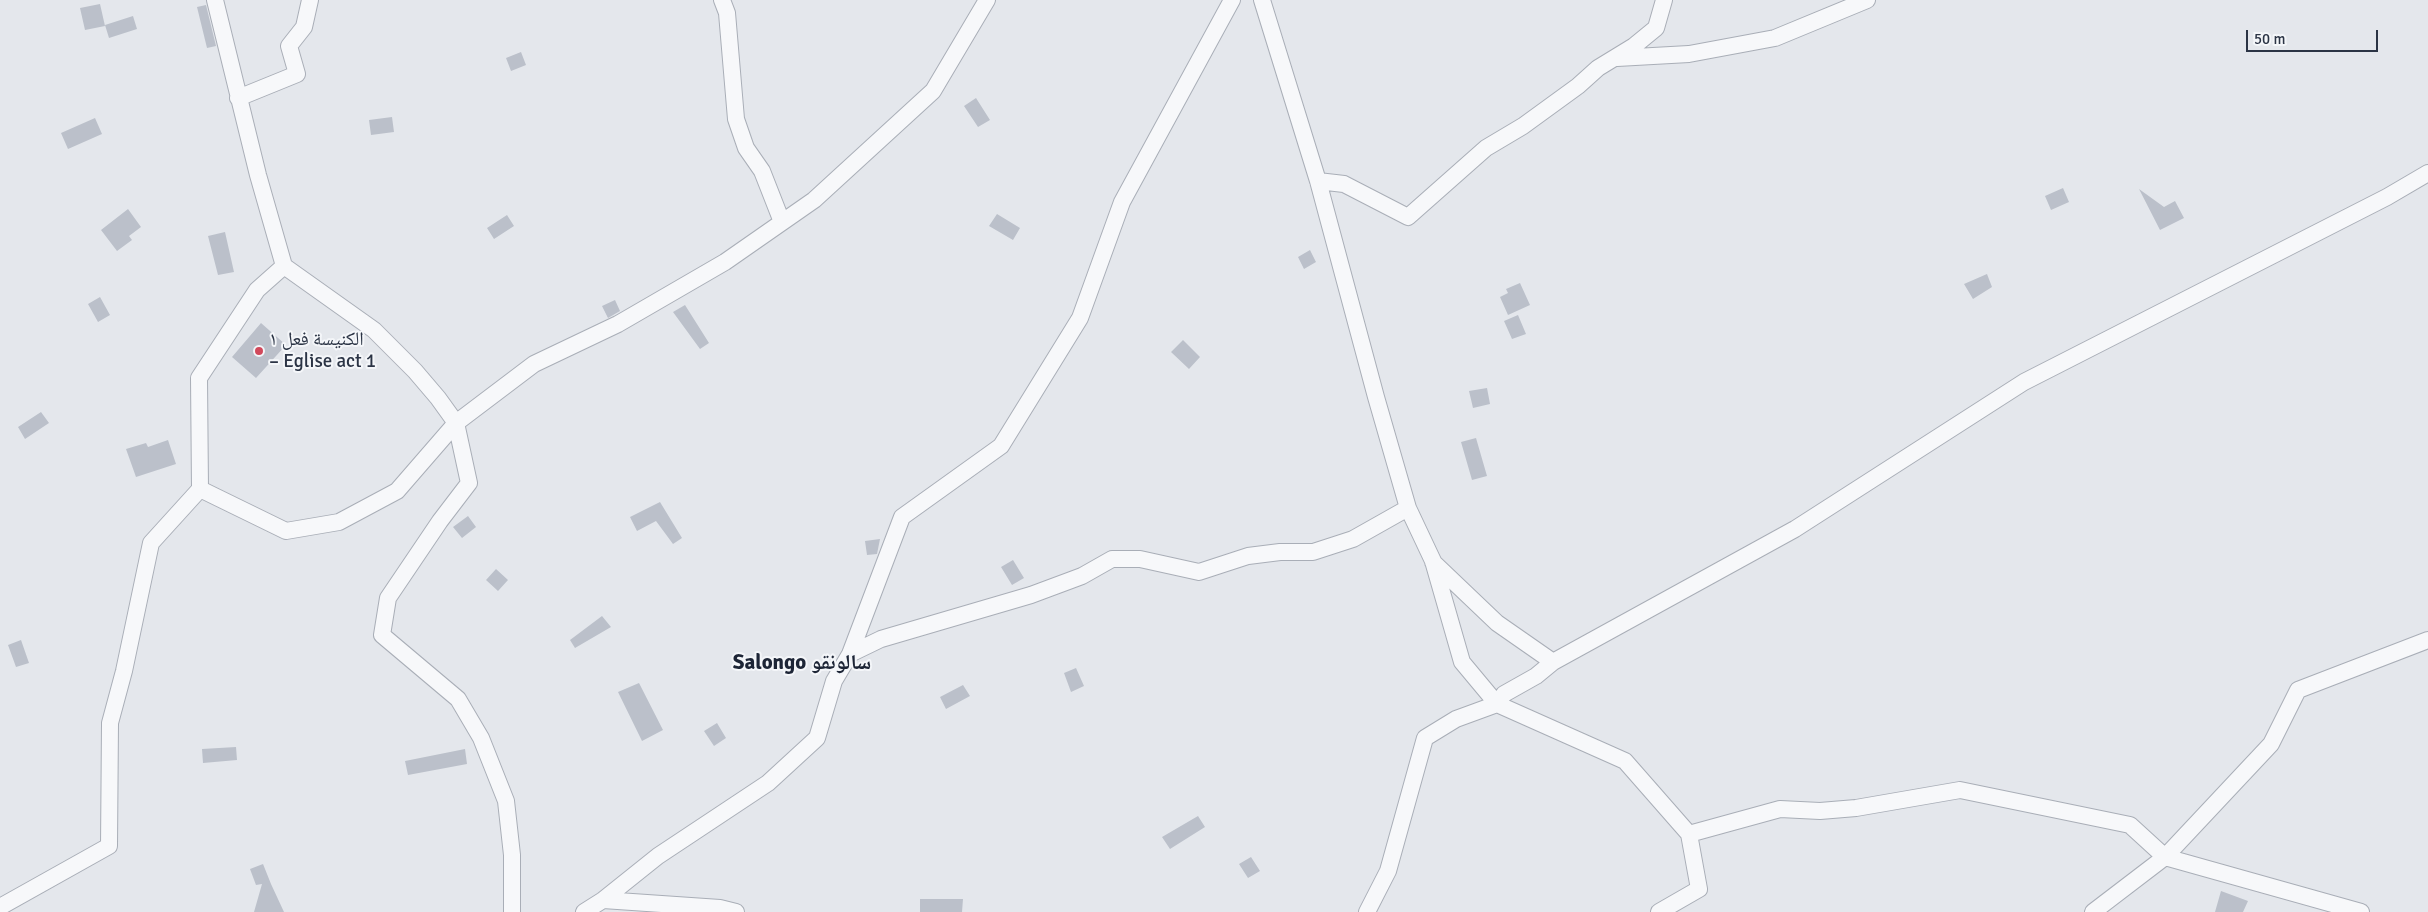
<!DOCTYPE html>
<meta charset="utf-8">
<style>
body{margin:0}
#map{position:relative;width:2428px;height:912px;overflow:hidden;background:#e4e7ec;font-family:Signika,sans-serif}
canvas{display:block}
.scale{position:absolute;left:2246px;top:30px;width:132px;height:22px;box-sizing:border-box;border:2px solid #2b3445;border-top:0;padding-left:6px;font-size:15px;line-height:18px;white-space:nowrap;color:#2b3445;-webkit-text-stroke:4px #f4f6f9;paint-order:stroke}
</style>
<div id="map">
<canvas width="2428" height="912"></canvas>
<div class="scale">50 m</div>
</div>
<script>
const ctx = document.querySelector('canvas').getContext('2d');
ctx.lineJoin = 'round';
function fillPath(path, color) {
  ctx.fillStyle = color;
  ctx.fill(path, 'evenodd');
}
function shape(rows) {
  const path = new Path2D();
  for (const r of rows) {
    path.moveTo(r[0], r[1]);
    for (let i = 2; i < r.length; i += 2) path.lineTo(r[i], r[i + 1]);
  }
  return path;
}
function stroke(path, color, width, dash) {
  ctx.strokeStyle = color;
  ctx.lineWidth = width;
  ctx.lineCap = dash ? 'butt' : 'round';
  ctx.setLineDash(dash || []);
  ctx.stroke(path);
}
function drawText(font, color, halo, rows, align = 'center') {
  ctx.font = font + ' Signika,"Noto Naskh Arabic",sans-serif';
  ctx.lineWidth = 4;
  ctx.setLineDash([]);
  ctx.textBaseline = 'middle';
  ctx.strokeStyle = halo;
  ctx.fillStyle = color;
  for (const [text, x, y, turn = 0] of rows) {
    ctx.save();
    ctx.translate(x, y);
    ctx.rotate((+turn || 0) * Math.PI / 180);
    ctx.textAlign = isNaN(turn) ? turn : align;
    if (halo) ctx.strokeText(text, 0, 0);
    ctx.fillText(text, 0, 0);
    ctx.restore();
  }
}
const building = shape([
 [100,4,105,26,85,30,80,8],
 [206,5,216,46,207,48,197,7],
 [133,16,137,29,109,38,105,25],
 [521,52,526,65,511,71,506,58],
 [976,98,990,120,978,127,964,106],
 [392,117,394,132,371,135,369,120],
 [95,118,102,134,68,149,61,133],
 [2063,188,2069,202,2051,210,2045,196],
 [2139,189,2164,207,2175,201,2184,218,2160,230],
 [128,209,141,227,129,236,132,240,117,251,101,230],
 [997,214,1020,228,1013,240,989,226],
 [507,215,514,226,494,239,487,228],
 [225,232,234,272,218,275,208,236],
 [1310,250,1316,262,1304,269,1298,257],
 [1987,274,1992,287,1973,299,1964,284],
 [1520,283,1530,305,1508,315,1500,297,1508,293,1506,289],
 [100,297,110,315,98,322,88,304],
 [615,300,620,311,608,318,602,306],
 [685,305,709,343,700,349,673,312],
 [1518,315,1526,334,1512,339,1504,321],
 [261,323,286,345,256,378,232,357],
 [1183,340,1200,357,1189,369,1171,352],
 [1487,388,1490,404,1473,408,1469,391],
 [41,412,49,423,25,439,18,427],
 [1476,438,1487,476,1472,480,1461,442],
 [168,440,176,464,136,477,126,449,146,443,148,447],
 [660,502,682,538,673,544,656,521,637,531,630,517],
 [468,516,476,527,462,538,453,527],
 [880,539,877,554,867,555,865,541],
 [1013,560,1024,578,1012,585,1001,567],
 [496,569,508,580,498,591,486,580],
 [602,616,611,627,575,648,570,640],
 [21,640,29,663,16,667,8,645],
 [1076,668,1084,686,1071,692,1064,673],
 [639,683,663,730,642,741,618,692],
 [963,685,970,696,946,709,940,697],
 [717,723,726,738,714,746,704,731],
 [236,747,237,760,203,763,202,749],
 [465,749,467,764,408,775,405,761],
 [1198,816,1205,827,1170,849,1162,837],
 [1251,857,1260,871,1248,878,1239,864],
 [263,864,271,884,284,912,254,912,262,884,256,885,250,869],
 [2221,891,2248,901,2243,912,2215,912],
 [920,899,963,899,962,912,920,912]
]);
const street = shape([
 [722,0,727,13,736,119,746,148,762,171,782,222],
 [1262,0,1318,181,1376,397,1408,508,1433,561,1462,662,1497,704,1625,761,1689,834,1780,809,1820,811,1856,808,1960,790,2130,825,2165,857,2361,912],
 [1617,58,1689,54,1775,38,1867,0],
 [238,98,297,74,289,46,304,27,310,0],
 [1318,181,1344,184,1408,217,1486,148,1523,126,1578,86,1598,68,1634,46,1656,28,1664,0],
 [284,266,374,330,415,371,438,398,456,423,469,483,440,521,388,598,382,635,458,699,481,738,506,801,512,855,512,912],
 [200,489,286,531,339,522,397,491,456,423,534,364,618,324,725,262,814,200,933,91,987,0],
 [1433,562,1497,623,1553,662,1795,529,2024,382,2387,197,2428,173],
 [850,654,881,639,1031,595,1082,576,1112,559,1140,559,1199,572,1248,556,1280,552,1313,552,1353,539,1408,508],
 [603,900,720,908,736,912],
 [0,907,109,846,110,723,124,671,151,543,200,489,199,378,257,290,284,266,258,175,215,0],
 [584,912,603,900,658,856,768,783,817,738,834,681,850,654,902,517,1001,446,1080,318,1122,202,1232,0],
 [1367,912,1388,871,1425,738,1456,719,1497,704,1504,694,1536,676,1553,662],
 [1659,912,1699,889,1689,834],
 [2093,912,2165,857,2271,744,2298,690,2428,640]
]);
const markers = [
 [259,351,5,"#d1495b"]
];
const poiNames = [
 ["الكنيسة فعل ۱",269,340],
 ["– Eglise act 1",269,362]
];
const quarterNames = [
 ["Salongo سالونقو",802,663]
];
fillPath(building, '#bbc0ca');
stroke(street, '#a9aeb7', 18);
stroke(street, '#f7f8fa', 16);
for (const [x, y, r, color] of markers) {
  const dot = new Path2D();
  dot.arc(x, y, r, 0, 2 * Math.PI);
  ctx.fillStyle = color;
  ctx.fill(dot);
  stroke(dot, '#f4f6f9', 2);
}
drawText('19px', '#2b3445', '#f4f6f9', poiNames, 'left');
drawText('bold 21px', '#1d2536', '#f4f6f9', quarterNames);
</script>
